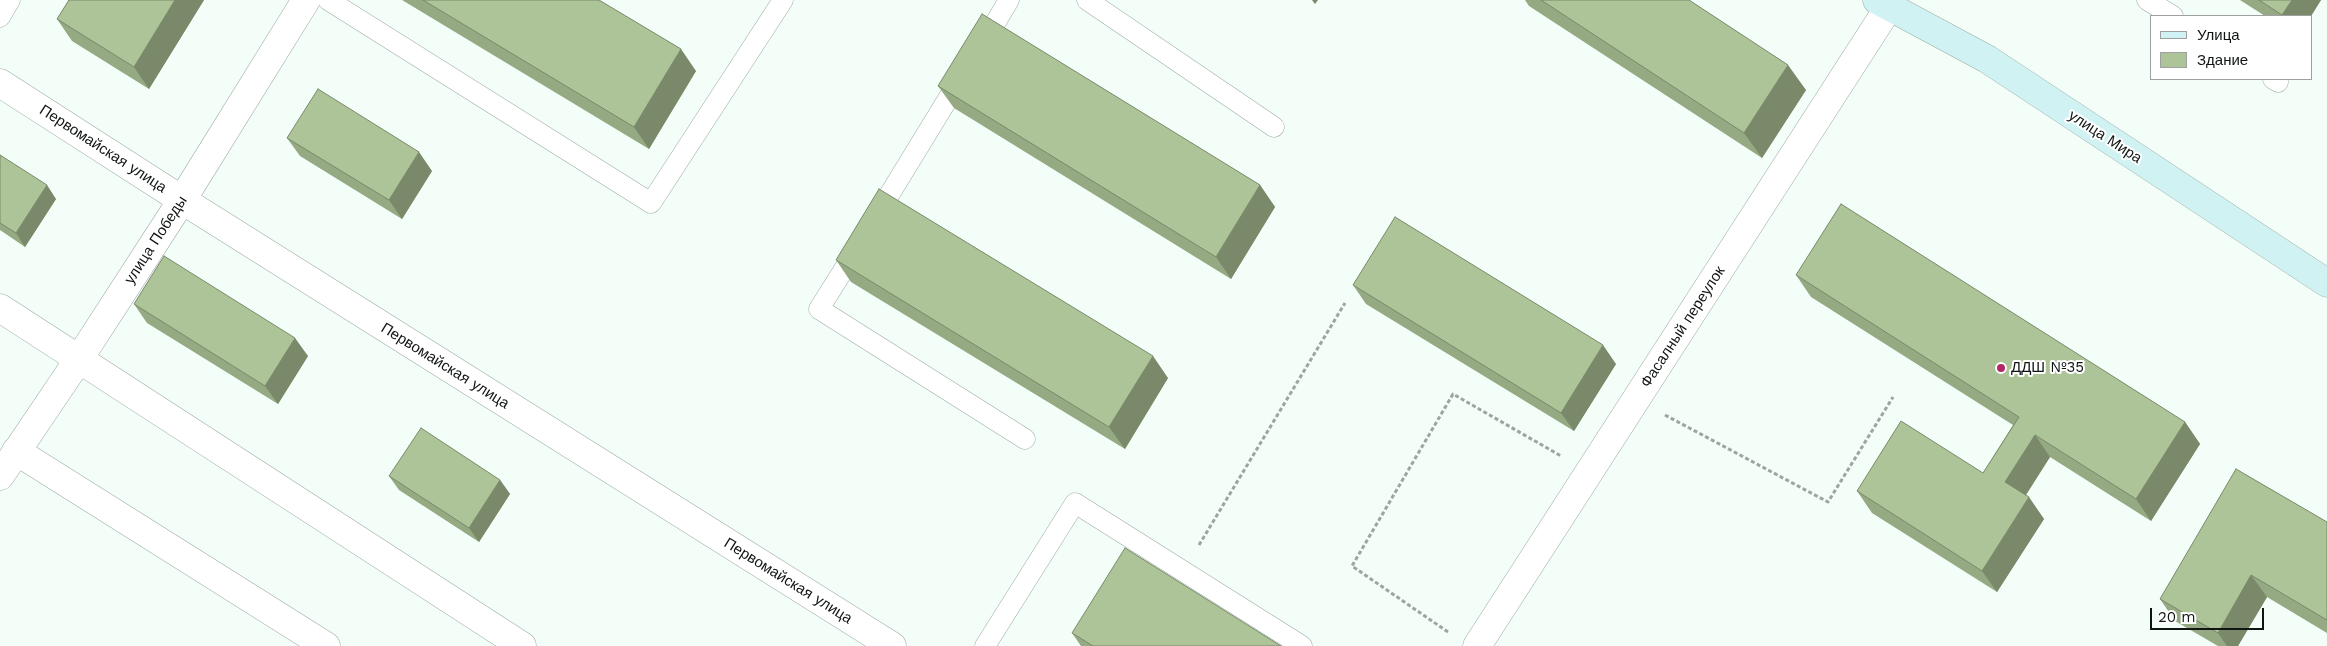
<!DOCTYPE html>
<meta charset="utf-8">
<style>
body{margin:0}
#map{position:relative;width:2327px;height:646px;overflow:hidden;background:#f3fef8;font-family:"Work Sans",sans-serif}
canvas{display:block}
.legend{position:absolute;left:2150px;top:15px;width:162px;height:65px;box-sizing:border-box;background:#fff;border:1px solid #9fa1a1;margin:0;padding:6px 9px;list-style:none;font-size:15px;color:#101513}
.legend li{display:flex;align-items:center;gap:10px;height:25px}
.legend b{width:25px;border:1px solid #9fa1a1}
.scale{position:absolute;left:2150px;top:608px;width:114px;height:22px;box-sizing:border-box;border:2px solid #101513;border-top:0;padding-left:6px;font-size:15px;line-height:18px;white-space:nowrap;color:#101513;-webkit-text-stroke:4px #fff;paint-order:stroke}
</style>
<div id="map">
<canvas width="2327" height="646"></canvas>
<ul class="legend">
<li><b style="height:6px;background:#d0f2f2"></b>Улица</li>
<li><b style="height:14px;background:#adc498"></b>Здание</li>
</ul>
<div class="scale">20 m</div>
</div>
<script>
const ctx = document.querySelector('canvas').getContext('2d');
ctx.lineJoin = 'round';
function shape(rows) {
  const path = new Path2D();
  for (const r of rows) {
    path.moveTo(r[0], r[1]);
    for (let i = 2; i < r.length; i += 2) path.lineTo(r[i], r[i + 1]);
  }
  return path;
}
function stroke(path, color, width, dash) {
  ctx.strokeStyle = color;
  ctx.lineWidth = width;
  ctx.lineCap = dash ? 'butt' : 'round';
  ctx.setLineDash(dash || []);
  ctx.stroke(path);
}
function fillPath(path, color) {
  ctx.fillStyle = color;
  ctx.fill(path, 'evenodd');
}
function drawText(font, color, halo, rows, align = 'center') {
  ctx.font = font + ' "Work Sans",sans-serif';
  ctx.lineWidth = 4;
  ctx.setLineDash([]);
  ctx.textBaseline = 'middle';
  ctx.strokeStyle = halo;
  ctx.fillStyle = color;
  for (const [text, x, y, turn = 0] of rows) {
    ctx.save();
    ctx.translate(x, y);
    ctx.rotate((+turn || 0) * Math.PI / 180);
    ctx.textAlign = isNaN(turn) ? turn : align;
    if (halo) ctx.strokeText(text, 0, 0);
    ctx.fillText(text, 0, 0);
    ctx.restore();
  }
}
const path = shape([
 [1665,415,1828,502,1893,397],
 [1199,545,1345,303],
 [1448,632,1352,566,1453,394,1561,456]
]);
const lane = shape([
 [328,0,651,203,783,0],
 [1087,0,1274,127],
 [2147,0,2173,16],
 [0,17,10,0],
 [982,45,1009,0],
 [2273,79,2278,82],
 [875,218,962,76],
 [858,247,819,309,1025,439],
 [985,646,1075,503,1302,646]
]);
const street = shape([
 [0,83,182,200,892,646],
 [0,308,522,646],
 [16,451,326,646],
 [0,476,79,359,182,200,306,0],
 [1477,646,1889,7]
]);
const secondary = shape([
 [1877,0,1987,59,2327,283]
]);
const wall = shape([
 [69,0,204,0,149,89,72,41,57,19],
 [402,0,599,0,696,71,649,149],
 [1525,0,1689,0,1806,90,1762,158,1529,6],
 [2240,0,2321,0,2311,16,2265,16],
 [938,86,1260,185,1275,207,1231,279,954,108],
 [287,138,432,171,402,219,300,156],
 [0,155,56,199,25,247,0,230],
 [836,260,1168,378,1125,449,851,282],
 [1796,275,2185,422,2200,444,2151,521,2050,457,2026,495,2044,519,1997,592,1872,513,1857,491,1983,473,2013,425,1811,297],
 [1353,285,1616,364,1574,431,1366,304],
 [134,304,308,356,278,404,147,323],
 [389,476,500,480,510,494,479,542,399,490],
 [2327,522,2327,633,2267,597,2238,646,2218,646,2175,621,2160,599],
 [1072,633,1281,646,1081,646]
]);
const shadedWall = shape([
 [175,0,204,0,149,89,134,67],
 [1312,0,1318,0,1315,4],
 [2292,0,2321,0,2311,16,2283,16,2282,15],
 [681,49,696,71,649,149,634,127],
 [1788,65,1806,90,1762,158,1744,133],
 [419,152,432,171,402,219,389,200],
 [47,185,56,199,25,247,16,233],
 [1260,185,1275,207,1231,279,1216,257],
 [295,338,308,356,278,404,265,386],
 [1603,345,1616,364,1574,431,1561,413],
 [1153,356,1168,378,1125,449,1109,427],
 [2185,422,2200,444,2151,521,2136,499],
 [2035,435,2050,457,2020,504,2005,482],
 [500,480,510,494,479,542,469,528],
 [2029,497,2044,519,1997,592,1982,571],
 [2251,575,2267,597,2238,646,2227,646,2218,633]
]);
const building = shape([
 [69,0,175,0,134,67,57,19,69,0],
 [423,0,599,0,681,49,634,127,423,0],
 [1541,0,1689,0,1788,65,1744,133,1541,0],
 [2259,0,2292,0,2282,15,2259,0],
 [982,14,1260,185,1216,257,938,86,982,14],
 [318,89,419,152,389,200,287,138,318,89],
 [0,155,47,185,16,233,0,223,0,155],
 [879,189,1153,356,1109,427,836,260,879,189],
 [1841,204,2185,422,2136,499,2035,435,2005,482,2029,497,1982,571,1857,491,1901,421,1983,473,2019,417,1796,275,1841,204],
 [1395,217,1603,345,1561,413,1353,285,1395,217],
 [164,256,295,338,265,386,134,304,164,256],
 [421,428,500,480,469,528,389,476,421,428],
 [2236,469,2327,522,2327,620,2251,575,2218,633,2160,599,2236,469],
 [1125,548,1281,646,1093,646,1072,633,1125,548]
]);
const markers = [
 [2001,368,5,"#b22866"]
];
const streetNames = [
 ["улица Мира",2105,137,33],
 ["Первомайская улица",103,149,33],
 ["улица Победы",156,240,-57],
 ["Фасалный переулок",1683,327,-57],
 ["Первомайская улица",445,366,32],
 ["Первомайская улица",788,581,32]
];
const poiNames = [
 ["ДДШ №35",2011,368]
];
stroke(lane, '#9daaa4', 21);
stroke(street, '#9daaa4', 29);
stroke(secondary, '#9daaa4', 29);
stroke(path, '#9ca5a0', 3, [4, 2.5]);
stroke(lane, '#fff', 20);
stroke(street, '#fff', 28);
stroke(secondary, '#d0f2f2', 28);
fillPath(wall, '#95a983');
fillPath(shadedWall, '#79896a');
fillPath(building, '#adc498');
stroke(building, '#79896a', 1);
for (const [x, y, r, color] of markers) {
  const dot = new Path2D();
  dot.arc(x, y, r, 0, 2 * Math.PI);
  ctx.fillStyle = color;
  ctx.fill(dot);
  stroke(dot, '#fff', 2);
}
drawText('15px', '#101513', '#fff', streetNames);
drawText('15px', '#101513', '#fff', poiNames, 'left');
</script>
